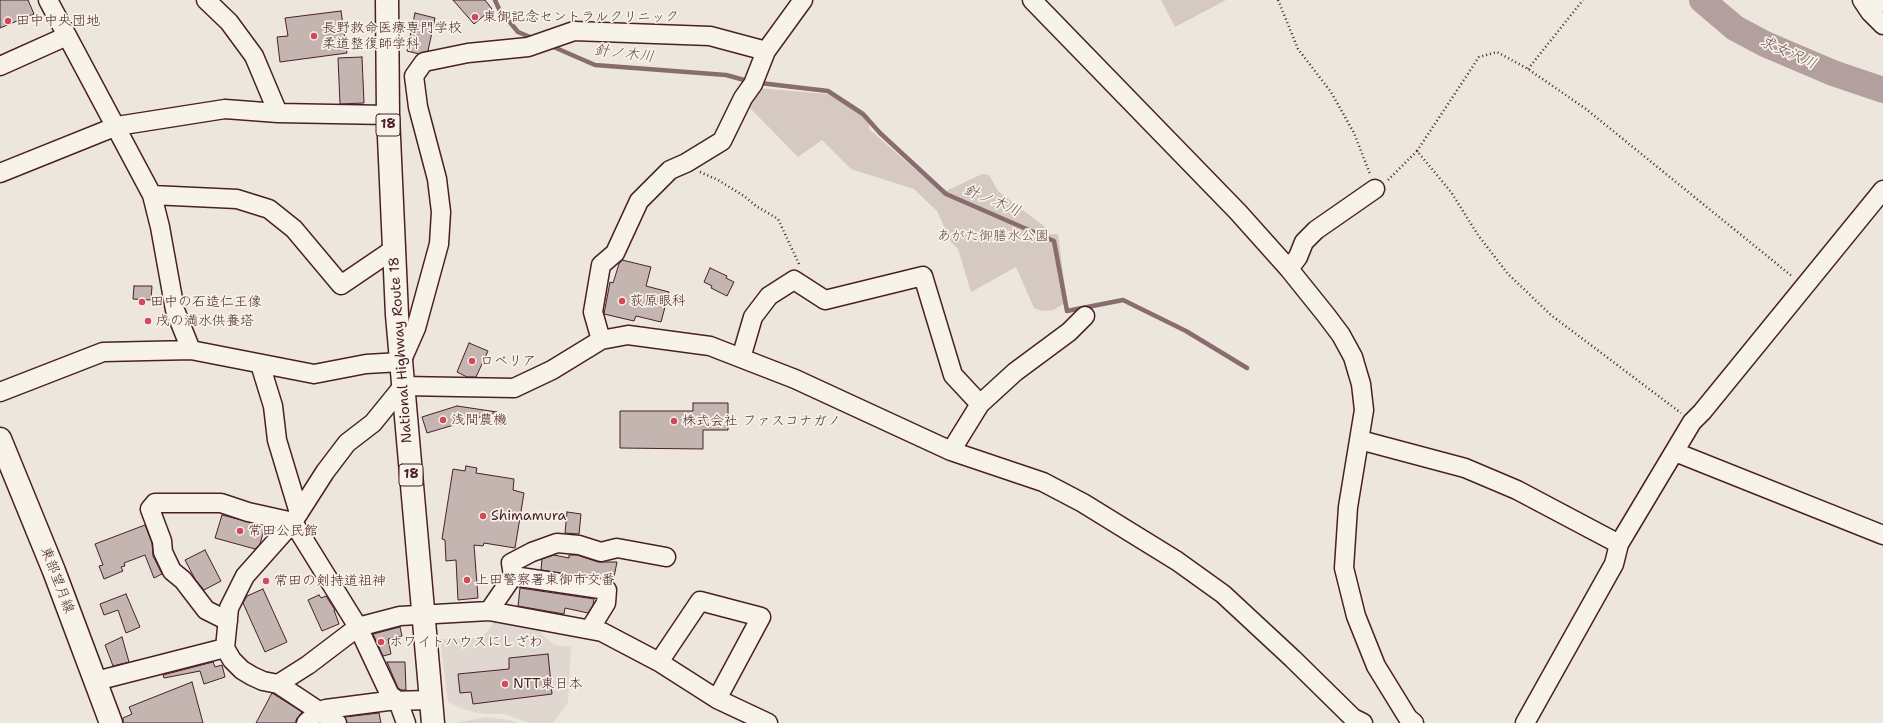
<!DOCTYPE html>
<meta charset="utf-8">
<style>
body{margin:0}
canvas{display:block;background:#ece6dd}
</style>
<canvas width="1883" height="723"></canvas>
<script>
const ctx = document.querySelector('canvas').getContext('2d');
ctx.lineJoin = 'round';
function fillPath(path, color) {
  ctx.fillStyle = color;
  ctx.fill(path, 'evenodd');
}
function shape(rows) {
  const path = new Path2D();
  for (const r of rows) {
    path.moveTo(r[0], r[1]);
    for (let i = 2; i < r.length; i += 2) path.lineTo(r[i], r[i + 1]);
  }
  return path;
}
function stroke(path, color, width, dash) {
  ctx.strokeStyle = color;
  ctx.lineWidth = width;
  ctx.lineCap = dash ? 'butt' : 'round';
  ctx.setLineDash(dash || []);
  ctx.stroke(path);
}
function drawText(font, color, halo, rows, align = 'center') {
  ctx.font = font + ' "Shantell Sans","Klee One",sans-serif';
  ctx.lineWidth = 3.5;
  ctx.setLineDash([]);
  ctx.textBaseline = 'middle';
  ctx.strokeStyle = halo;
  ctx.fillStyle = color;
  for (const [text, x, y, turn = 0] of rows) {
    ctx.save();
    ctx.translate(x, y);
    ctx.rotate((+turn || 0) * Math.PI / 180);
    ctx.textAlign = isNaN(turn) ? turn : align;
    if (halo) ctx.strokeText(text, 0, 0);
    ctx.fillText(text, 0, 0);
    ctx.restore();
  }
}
const built = shape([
 [494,622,536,624,543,636,556,645,571,647,568,703,553,723,529,723,505,714,482,714,463,709,448,702,440,639,482,638],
 [487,717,510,720,516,723,453,723]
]);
const green = shape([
 [1161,0,1226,0,1175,27],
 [758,88,827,94,869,116,869,129,942,193,982,174,989,175,998,191,1045,227,1047,234,1058,234,1067,302,1053,310,1042,311,1034,308,1016,267,971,292,958,249,951,242,937,211,914,189,851,169,822,140,798,157,745,103]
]);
const stream = shape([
 [495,0,499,9,518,32,535,39],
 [549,45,595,65,726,75,748,81],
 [760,83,828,91,863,114,880,133,946,194,1054,241,1067,311,1123,300,1186,331,1247,368]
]);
const river = shape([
 [1702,0,1735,28,1765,44,1833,73,1883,90]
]);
const building = shape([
 [0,0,28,0,34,14,0,28,0,0],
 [453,0,485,0,492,9,474,24,453,0],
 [341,11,347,53,280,62,277,37,288,36,285,18,341,11],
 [415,13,435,18,428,51,419,54,407,51,415,13],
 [362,57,364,103,340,104,338,58,362,57],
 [622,260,651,267,646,286,669,292,661,322,636,316,634,321,604,314,610,282,613,283,619,264,622,260],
 [710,268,727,276,726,278,734,282,727,296,711,288,712,286,704,282,710,268],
 [134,286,152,286,151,300,133,299,134,286],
 [469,343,488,351,476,377,467,377,457,372,469,343],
 [693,403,728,403,728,430,703,430,703,449,620,448,620,411,693,411,693,403],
 [457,406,497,412,427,433,422,417,457,406],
 [466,466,477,468,476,473,514,479,513,490,524,493,515,548,484,543,483,546,474,545,478,598,458,600,456,560,446,561,445,540,442,539,453,469,465,471,466,466],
 [567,512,581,514,579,534,565,533,567,512],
 [222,515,265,526,260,544,255,549,215,538,222,515],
 [145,525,152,543,153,556,162,574,154,578,145,555,124,563,125,566,121,567,123,571,104,579,99,566,103,565,95,544,145,525],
 [205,550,221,581,204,590,195,579,185,560,205,550],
 [554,555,569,558,569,555,577,555,598,562,617,562,613,582,541,570,542,559,554,555],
 [520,588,594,599,593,605,588,613,565,608,564,614,518,606,520,588],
 [263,589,287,642,265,652,243,603,247,596,263,589],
 [126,594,140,627,126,633,118,610,104,615,100,604,126,594],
 [319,595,321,598,326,596,335,610,334,610,339,624,322,631,308,600,319,595],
 [400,627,402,636,388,639,391,654,383,656,373,634,400,627],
 [122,637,129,662,113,666,105,645,122,637],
 [548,654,552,694,473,704,471,692,460,693,458,674,509,669,509,658,548,654],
 [213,662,215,667,222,665,225,677,204,684,200,671,164,678,163,675,213,662],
 [387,662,405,662,406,690,401,690,398,688,387,662],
 [192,682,203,723,123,723,123,718,132,714,129,707,192,682],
 [272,693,302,712,296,720,296,723,256,723,272,693],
 [379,713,381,723,347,723,345,717,379,713]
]);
const path = shape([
 [1278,0,1298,49,1331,92,1354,133,1370,174],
 [1528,69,1583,0],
 [1417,151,1479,57,1497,52,1528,69,1586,109,1793,277],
 [700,172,718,180,744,196,756,206,778,219,799,264,798,266],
 [1388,180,1417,151,1451,192,1478,235,1508,274,1551,315,1681,413]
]);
const minor = shape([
 [48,0,152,195,160,227,175,310,191,350],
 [206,0,229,22,254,56,278,113],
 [1032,0,1238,212,1289,269,1326,315,1341,335,1353,357,1361,384,1364,410,1348,507,1344,568,1356,616,1376,666,1408,718,1414,723],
 [1862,0,1870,12,1883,25],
 [1870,12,1881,0],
 [0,66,67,36],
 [0,173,117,126,225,109,278,113,388,115],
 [152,195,237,199,269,209,294,229,341,285,394,249],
 [1289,269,1298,257,1304,242,1316,230,1375,189],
 [601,340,593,312,601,265,615,253,639,201,670,170,686,163,722,141,743,98,753,84,766,51,803,0],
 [741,358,753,317,769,296,794,280,825,300,923,276,953,375,980,404],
 [260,364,273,406,277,440,299,513],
 [0,392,103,352,191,350,314,374,366,364,401,362,416,328,439,244,441,212,437,179,418,107,414,76,424,62,468,53,528,47,574,31,710,36,766,51],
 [1360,440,1465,468,1517,490,1619,544],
 [951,451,980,404,1015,372,1069,332,1085,316],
 [1675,452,1883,535],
 [513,576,607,590,606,603,590,629],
 [489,611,513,576,511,563,532,552,557,543,579,545,601,552,617,548,666,557],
 [228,621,206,610,183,580,172,571,163,552,162,541,150,509,155,503,221,503,248,512,293,522,358,627,390,695,398,701,406,723],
 [659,662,700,601,761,617,717,699],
 [96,681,225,648],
 [278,684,308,665,358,627,400,616,489,611,602,632,659,662,717,699,768,723],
 [306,723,319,711,326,709,388,701,431,700],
 [337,723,278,684,263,681,252,676,242,670,232,660,225,648,229,608,245,576,293,522,325,472,347,443,373,423,403,386,514,388,552,370,601,340,628,335,710,346,795,379,951,451,1043,482,1083,503,1177,561,1223,594,1293,659,1353,718,1363,723],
 [1525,723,1614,564,1619,544,1692,422,1702,412,1883,190]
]);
const major = shape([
 [0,439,54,571,111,723]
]);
const highway = shape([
 [387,0,388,115,397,315,433,723]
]);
const markers = [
 [475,17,4,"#d1495b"],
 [8,21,4,"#d1495b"],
 [314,36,4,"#d1495b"],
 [622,301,4,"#d1495b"],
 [142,302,4,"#d1495b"],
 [148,321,4,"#d1495b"],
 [472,361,4,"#d1495b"],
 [443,420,4,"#d1495b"],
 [674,421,4,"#d1495b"],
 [483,516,4,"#d1495b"],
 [240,531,4,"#d1495b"],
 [467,580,4,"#d1495b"],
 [266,581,4,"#d1495b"],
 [381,642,4,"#d1495b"],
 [505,684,4,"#d1495b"]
];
const shields = [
 [388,125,24],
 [411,475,24]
];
const shieldNames = [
 ["18",388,125],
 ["18",411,475]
];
const poiNames = [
 ["東御記念セントラルクリニック",483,17],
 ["田中中央団地",16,21],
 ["長野救命医療専門学校",322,28],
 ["柔道整復師学科",322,44],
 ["荻原眼科",630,301],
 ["田中の石造仁王像",150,302],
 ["戌の満水供養塔",156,321],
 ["ロベリア",480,361],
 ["浅間農機",451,420],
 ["株式会社 ファスコナガノ",682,421],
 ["Shimamura",491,516],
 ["常田公民館",248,531],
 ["上田警察署東御市交番",475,580],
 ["常田の剣持道祖神",274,581],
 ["ホワイトハウスにしざわ",389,642],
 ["NTT東日本",513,684]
];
const parkNames = [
 ["あがた御膳水公園",993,236]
];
const streetNames = [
 ["National Highway Route 18",401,350,-94],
 ["東部望月線",57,580,69]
];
const waterNames = [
 ["求女沢川",1788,53,24],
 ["針ノ木川",624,54,7],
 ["針ノ木川",992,201,23]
];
fillPath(built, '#e0d7d0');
fillPath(green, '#d5c9c2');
stroke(stream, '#896c6f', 4.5);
stroke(river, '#b39f9d', 26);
fillPath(building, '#c4b5b0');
stroke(building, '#4a1f2b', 1);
stroke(minor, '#4a1f2b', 21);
stroke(major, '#4a1f2b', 25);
stroke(highway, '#4a1f2b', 25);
stroke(path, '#4a1f2b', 2.5, [1, 3]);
stroke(minor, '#f7f3e8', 18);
stroke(major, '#f7f3e8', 22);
stroke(highway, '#f7f3e8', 22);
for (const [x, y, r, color] of markers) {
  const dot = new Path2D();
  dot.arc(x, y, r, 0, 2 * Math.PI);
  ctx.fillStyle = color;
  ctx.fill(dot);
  stroke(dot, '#f7f3e8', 1.5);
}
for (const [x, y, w] of shields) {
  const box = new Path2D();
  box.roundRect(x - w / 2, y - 11, w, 22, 3);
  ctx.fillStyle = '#f7f3e8';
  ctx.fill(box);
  stroke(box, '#4a1f2b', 1);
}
drawText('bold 13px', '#4a1f2b', null, shieldNames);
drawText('14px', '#4a1f2b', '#f7f3e8', poiNames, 'left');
drawText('14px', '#6d4a51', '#f7f3e8', parkNames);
drawText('14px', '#4a1f2b', '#f7f3e8', streetNames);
drawText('italic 15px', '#6f4c53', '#f7f3e8', waterNames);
</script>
